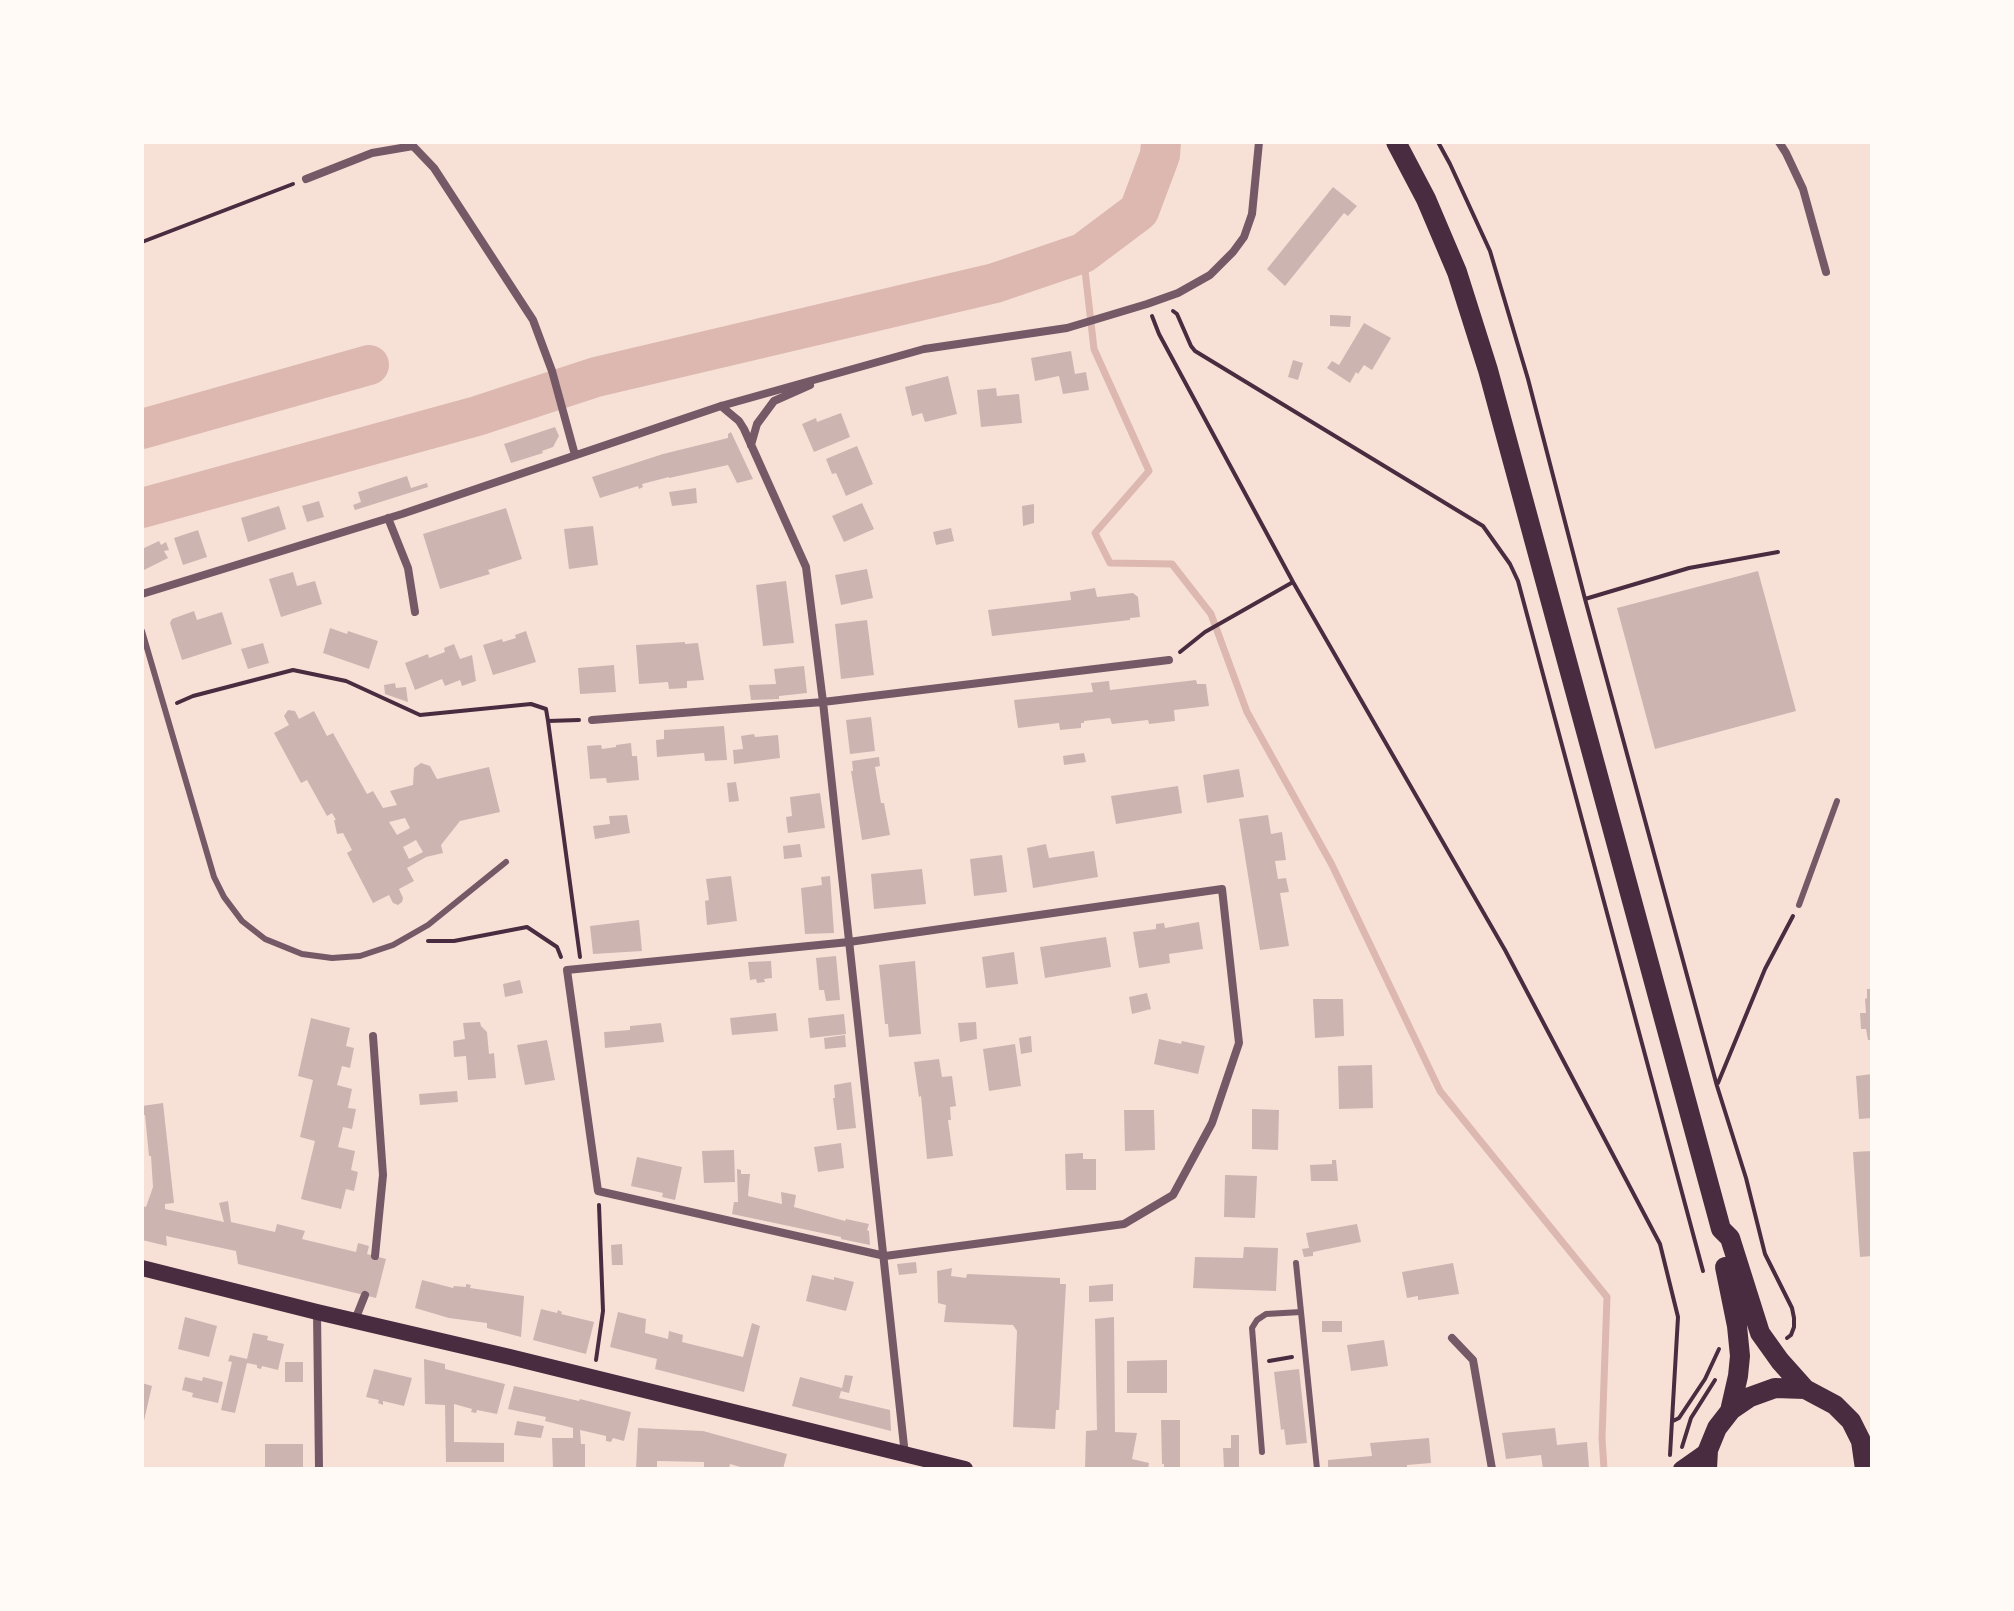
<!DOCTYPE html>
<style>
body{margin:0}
#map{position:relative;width:2014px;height:1611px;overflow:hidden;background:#f7e1d7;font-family:"Public Sans",sans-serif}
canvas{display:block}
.frame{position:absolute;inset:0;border:144px solid #fffaf5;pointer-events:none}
</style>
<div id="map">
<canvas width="2014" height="1611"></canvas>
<div class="frame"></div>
</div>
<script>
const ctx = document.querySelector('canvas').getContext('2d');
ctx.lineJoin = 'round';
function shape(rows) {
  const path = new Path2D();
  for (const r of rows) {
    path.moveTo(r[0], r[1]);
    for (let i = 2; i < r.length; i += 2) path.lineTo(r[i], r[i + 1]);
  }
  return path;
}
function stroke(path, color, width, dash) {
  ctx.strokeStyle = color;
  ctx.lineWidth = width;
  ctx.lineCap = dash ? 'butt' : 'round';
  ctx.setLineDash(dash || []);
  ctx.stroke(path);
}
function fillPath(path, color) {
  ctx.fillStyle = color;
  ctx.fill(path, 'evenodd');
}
const stream = shape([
 [1083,253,1094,349,1149,471,1095,533,1110,563,1172,564,1211,614,1247,712,1332,865,1440,1091,1607,1297,1602,1438,1604,1469]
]);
const river = shape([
 [142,429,369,365],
 [142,508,477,416,596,377,995,283,1083,253,1139,211,1160,155,1161,142]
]);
const building = shape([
 [1333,187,1357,206,1348,216,1344,213,1285,286,1267,269],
 [1330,315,1351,316,1350,327,1330,326],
 [1364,323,1391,338,1372,370,1364,365,1358,374,1356,372,1350,383,1327,368,1332,361,1339,365],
 [1071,351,1075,374,1086,372,1089,390,1063,394,1059,376,1035,381,1031,358],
 [1293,360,1303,363,1298,380,1288,377],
 [948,376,957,414,925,422,922,413,912,416,905,387],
 [996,388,997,396,1019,394,1022,423,981,427,977,390],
 [841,413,850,437,814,452,802,424,816,418,817,422],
 [555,427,559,436,553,447,542,451,543,453,511,463,504,444],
 [731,432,753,479,737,483,728,465,669,478,669,477,642,484,643,487,639,489,638,486,600,498,592,477,663,454,728,438,728,434],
 [857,446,873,484,846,496,836,473,832,474,826,459],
 [407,476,411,488,427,483,428,487,355,510,353,505,361,502,358,492],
 [696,488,697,503,672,506,669,492],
 [319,501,324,517,307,522,302,506],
 [862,503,874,529,844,542,832,516],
 [1034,504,1034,523,1023,526,1022,506],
 [279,506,286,529,248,542,241,518],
 [506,508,522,559,488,570,490,574,440,589,423,534],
 [593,526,598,565,569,569,564,529],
 [951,528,954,541,936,545,933,532],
 [198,530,207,557,183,565,174,538],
 [159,541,161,545,166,542,169,550,164,551,168,558,142,571,142,549],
 [867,569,873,598,841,605,835,575],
 [1758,571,1796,711,1655,749,1617,608],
 [293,572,297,586,315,581,322,604,281,617,269,579],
 [786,581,794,643,763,646,756,585],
 [1095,588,1097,597,1133,593,1138,597,1140,617,1130,618,1130,620,992,636,988,610,1071,600,1070,592],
 [194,611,197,620,222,612,232,644,182,660,170,623,172,619],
 [867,620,874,675,841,679,835,624],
 [330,628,347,634,348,631,378,641,369,669,323,653],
 [526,631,536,662,493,675,483,645,502,639,503,642,516,638,515,635],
 [685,642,685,644,698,643,704,680,687,681,687,688,669,689,668,682,639,684,636,645],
 [263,643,269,663,248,669,241,649],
 [454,644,460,659,472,655,476,681,462,686,460,680,445,686,442,679,415,690,405,663,428,654,429,658,445,652,444,648],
 [614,665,616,692,580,694,578,668],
 [804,666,807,693,779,696,779,699,751,700,749,685,776,684,774,669],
 [1196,680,1197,684,1206,684,1209,706,1174,710,1175,721,1149,724,1148,720,1112,724,1110,718,1084,721,1084,723,1081,723,1081,728,1070,729,1060,730,1059,723,1018,728,1014,700,1093,692,1091,683,1109,681,1110,690],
 [395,683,396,688,406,687,408,702,385,694,384,685],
 [288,710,295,711,299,719,314,711,327,736,333,733,367,794,373,791,383,808,397,805,390,791,413,785,414,768,421,763,430,766,437,779,489,767,500,812,460,821,441,845,443,853,426,857,407,868,414,881,399,889,403,898,402,902,398,905,393,903,389,895,373,903,347,853,352,850,343,833,337,834,334,820,336,820,332,813,327,816,307,780,301,783,274,733,289,725,284,716],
 [405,818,410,828,397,835,389,822],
 [416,840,423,852,409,859,403,847],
 [871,717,875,751,850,754,846,720],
 [724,726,727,760,705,761,704,753,657,757,656,740,664,739,664,730],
 [754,734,755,737,778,735,780,758,734,764,733,750,743,749,741,736],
 [631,743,632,756,637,756,639,780,607,783,606,778,590,779,587,746,601,745,602,749,616,747,616,745],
 [1084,753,1086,762,1064,765,1063,756],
 [879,757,880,766,875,767,881,803,884,803,890,835,862,840,851,771,853,771,852,761],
 [1239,769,1244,797,1207,803,1203,775],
 [736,782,739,801,729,802,727,783],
 [1178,786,1182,813,1116,824,1111,796],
 [820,793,825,828,788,833,786,817,792,816,790,797],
 [627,815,630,833,595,839,593,826,610,824,609,816],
 [1268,815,1271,834,1282,832,1286,860,1275,861,1278,879,1286,878,1289,892,1280,893,1289,946,1260,950,1239,819],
 [800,844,802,857,784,859,783,846],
 [1046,844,1049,858,1094,851,1098,877,1033,888,1027,848],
 [1002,855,1007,892,974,896,970,859],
 [922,869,926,904,874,909,871,874],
 [731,876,737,921,707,925,705,901,709,900,706,879],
 [830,876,834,933,805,934,801,888,822,885,821,877],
 [639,920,642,951,593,954,590,926],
 [1199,922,1203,949,1169,954,1170,963,1139,968,1133,932,1156,929,1156,924,1164,923,1165,928],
 [1106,937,1111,967,1045,978,1040,947],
 [1014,952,1018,984,986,988,982,957],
 [836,956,840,1000,826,1001,824,990,819,990,816,958],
 [771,961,772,978,764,979,765,982,757,983,756,979,750,980,748,962],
 [915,961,921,1034,889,1037,888,1024,885,1024,879,965],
 [520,980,523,993,505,997,503,984],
 [1867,989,1872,989,1872,1040,1868,1040,1866,1029,1861,1029,1860,1013,1866,1013,1865,999,1867,998],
 [1147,993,1151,1009,1132,1014,1129,997],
 [1313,999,1343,999,1344,1036,1315,1038],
 [776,1013,778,1031,732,1035,730,1018],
 [844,1014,846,1034,810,1038,808,1018],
 [311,1018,350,1028,346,1046,354,1048,350,1068,342,1066,337,1085,352,1089,348,1108,356,1109,352,1129,343,1127,338,1147,355,1151,351,1170,358,1172,354,1191,346,1189,341,1209,301,1199,315,1141,300,1137,313,1080,298,1076],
 [480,1022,481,1026,487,1032,489,1054,494,1053,496,1078,468,1080,466,1056,454,1057,453,1041,465,1039,463,1023],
 [976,1022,977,1039,960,1042,958,1023],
 [661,1023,664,1042,605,1048,604,1032,630,1030,630,1026],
 [845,1035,846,1047,825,1049,824,1038],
 [1031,1036,1032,1052,1021,1054,1019,1038],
 [1159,1039,1181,1044,1182,1041,1205,1046,1198,1074,1154,1064],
 [547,1040,555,1080,525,1085,517,1045],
 [1015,1044,1021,1086,989,1091,983,1049],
 [939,1059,942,1077,952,1076,956,1106,950,1107,951,1120,948,1120,953,1156,927,1159,921,1096,919,1097,914,1062],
 [1372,1065,1373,1108,1339,1109,1338,1066],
 [1872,1074,1872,1118,1859,1119,1856,1076],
 [851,1082,856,1128,837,1130,833,1098,835,1098,834,1085],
 [457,1091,458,1102,420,1105,419,1094],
 [163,1103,174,1203,165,1204,165,1209,224,1222,219,1203,228,1201,231,1222,275,1232,277,1224,305,1231,302,1239,356,1252,358,1243,369,1246,367,1254,386,1259,376,1298,238,1264,236,1251,166,1236,167,1246,142,1240,142,1206,146,1207,153,1187,151,1156,149,1156,145,1115,142,1115,142,1106],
 [1252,1109,1279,1110,1278,1150,1252,1149],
 [1124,1110,1154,1110,1155,1150,1125,1151],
 [841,1143,844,1168,818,1172,814,1147],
 [734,1150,735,1182,704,1183,702,1151],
 [1872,1151,1872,1256,1860,1257,1853,1152],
 [1083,1153,1083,1159,1096,1159,1096,1190,1066,1190,1065,1154],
 [637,1157,682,1167,675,1200,662,1197,663,1193,631,1186],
 [1332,1160,1336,1160,1338,1181,1311,1181,1310,1165,1332,1164],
 [737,1169,741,1170,741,1174,750,1174,748,1196,782,1204,781,1192,796,1195,794,1207,845,1221,846,1219,869,1224,867,1230,869,1231,870,1245,841,1239,841,1237,732,1214,734,1202,738,1202],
 [1225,1175,1257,1176,1255,1218,1224,1217],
 [1357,1224,1361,1242,1313,1252,1313,1256,1304,1257,1302,1249,1309,1248,1306,1233],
 [622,1244,623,1265,612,1265,611,1245],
 [1244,1247,1278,1248,1276,1291,1193,1288,1195,1257,1243,1258],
 [916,1262,917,1273,899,1275,897,1264],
 [1453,1263,1459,1294,1418,1300,1418,1296,1407,1298,1402,1272],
 [952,1268,951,1276,966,1278,967,1274,1060,1278,1060,1284,1066,1284,1059,1410,1056,1410,1055,1429,1013,1427,1017,1331,1013,1325,944,1322,946,1305,938,1303,937,1271],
 [812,1275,834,1280,834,1277,854,1282,846,1311,806,1301],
 [422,1280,453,1288,454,1286,466,1287,466,1284,471,1285,470,1288,524,1296,521,1337,487,1328,487,1323,449,1318,415,1308],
 [1113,1284,1113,1301,1089,1302,1089,1286],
 [541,1309,557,1313,558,1310,562,1312,561,1314,594,1322,586,1354,533,1340],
 [618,1312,646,1319,645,1333,668,1339,669,1331,683,1335,682,1342,743,1357,752,1323,760,1326,744,1392,655,1369,657,1359,610,1347],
 [185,1317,217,1326,209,1357,178,1349],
 [1114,1317,1115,1432,1137,1433,1132,1459,1149,1463,1148,1469,1085,1469,1086,1431,1097,1430,1095,1319],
 [1322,1321,1342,1321,1342,1332,1322,1332],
 [253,1333,268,1336,267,1340,284,1344,278,1370,262,1366,261,1369,257,1368,257,1365,247,1363,235,1413,221,1410,232,1362,228,1361,230,1355,247,1359],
 [1384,1340,1388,1366,1351,1371,1347,1345],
 [424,1359,445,1364,445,1369,505,1384,497,1414,477,1410,476,1413,471,1412,472,1409,454,1404,454,1442,504,1443,504,1462,446,1462,445,1405,425,1404],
 [1167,1360,1167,1393,1127,1393,1127,1361],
 [285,1362,303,1362,303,1382,285,1382],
 [374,1369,412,1378,404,1406,383,1401,383,1405,378,1403,379,1400,366,1397],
 [1299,1369,1307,1443,1286,1445,1284,1429,1281,1430,1274,1372],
 [845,1375,853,1376,849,1393,841,1391,839,1398,890,1410,891,1431,792,1406,800,1377,842,1388],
 [185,1377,202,1381,203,1377,223,1382,218,1403,192,1397,193,1393,182,1390],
 [142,1383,152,1386,143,1425,142,1425],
 [514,1386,579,1401,580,1399,631,1412,624,1441,613,1438,611,1442,606,1441,606,1436,580,1430,581,1444,585,1444,585,1469,553,1469,552,1438,573,1438,573,1428,545,1421,546,1417,508,1409],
 [1161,1420,1180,1420,1180,1469,1164,1469,1164,1464,1162,1464],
 [517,1421,544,1426,541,1438,514,1435],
 [638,1428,703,1431,787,1454,783,1469,747,1469,730,1464,729,1469,704,1469,704,1462,657,1461,657,1469,636,1469],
 [1555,1428,1557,1445,1587,1442,1589,1467,1543,1469,1541,1455,1506,1459,1502,1433],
 [1231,1435,1239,1435,1239,1469,1224,1469,1223,1448,1231,1448],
 [1429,1438,1431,1463,1407,1465,1407,1469,1328,1469,1328,1460,1372,1456,1370,1443],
 [265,1444,303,1444,303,1469,265,1469]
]);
const path = shape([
 [1438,142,1450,164,1490,251,1528,379,1585,599,1717,1086,1746,1178,1765,1254,1792,1308,1794,1318,1794,1327,1791,1335,1787,1338],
 [142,242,293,184],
 [1173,311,1177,314,1191,346,1195,351,1483,526,1510,564,1518,581,1703,1271],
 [1152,316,1159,334,1293,582,1505,950,1660,1244,1678,1317,1670,1455],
 [1585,599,1689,568,1778,552],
 [1180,652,1205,632,1293,582],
 [177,703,193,696,293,670,346,681,420,715,531,704,546,709,548,721,579,720],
 [548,721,580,957],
 [428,941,454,941,527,927,557,947,561,957],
 [1718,1083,1765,969,1793,916],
 [596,1360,603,1311,599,1205],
 [1269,1361,1292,1357],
 [1673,1421,1679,1418,1705,1379,1719,1349],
 [1682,1447,1691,1418,1715,1380]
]);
const service = shape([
 [142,631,214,877,224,897,242,921,265,939,302,954,332,958,360,956,393,945,428,925,506,862],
 [1799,905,1837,801],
 [1296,1263,1317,1469],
 [1262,1452,1252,1328,1257,1320,1266,1314,1301,1312]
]);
const minor = shape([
 [1779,142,1786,153,1803,189,1826,272],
 [306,179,372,153,413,146,434,168,533,320,552,371,575,455],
 [721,406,739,421,744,429,806,567,823,702,905,1455],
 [751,445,757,424,774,401,810,385],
 [388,518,408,568,415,612],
 [142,594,402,514,721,406,924,349,1067,328,1147,304,1178,293,1210,275,1233,252,1244,237,1252,214,1259,142],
 [592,720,823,702,1169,660],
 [1222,889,1239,1043,1212,1123,1173,1195,1124,1224,885,1256,598,1191,567,970,849,942,1222,889],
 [373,1036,383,1175,375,1256],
 [317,1313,319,1469],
 [355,1320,365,1295],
 [1452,1338,1473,1360,1492,1469]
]);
const secondary = shape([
 [142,1268,317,1312,510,1357,965,1469],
 [1681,1469,1708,1450]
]);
const primary = shape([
 [1396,142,1426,199,1457,272,1488,370,1721,1229,1730,1238,1760,1333,1780,1361,1805,1389],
 [1725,1267,1737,1326,1740,1356,1738,1376,1730,1411],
 [1707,1469,1708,1450,1717,1428,1731,1410,1750,1397,1775,1388,1805,1389,1835,1405,1851,1421,1861,1441,1865,1469]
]);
stroke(stream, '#dcb8b0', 7);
stroke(river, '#dcb8b0', 40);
fillPath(building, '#ccb4b1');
stroke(path, '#4a2c40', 4);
stroke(service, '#755966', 6);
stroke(minor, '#755966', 8);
stroke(secondary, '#4a2c40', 16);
stroke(primary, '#4a2c40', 20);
</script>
